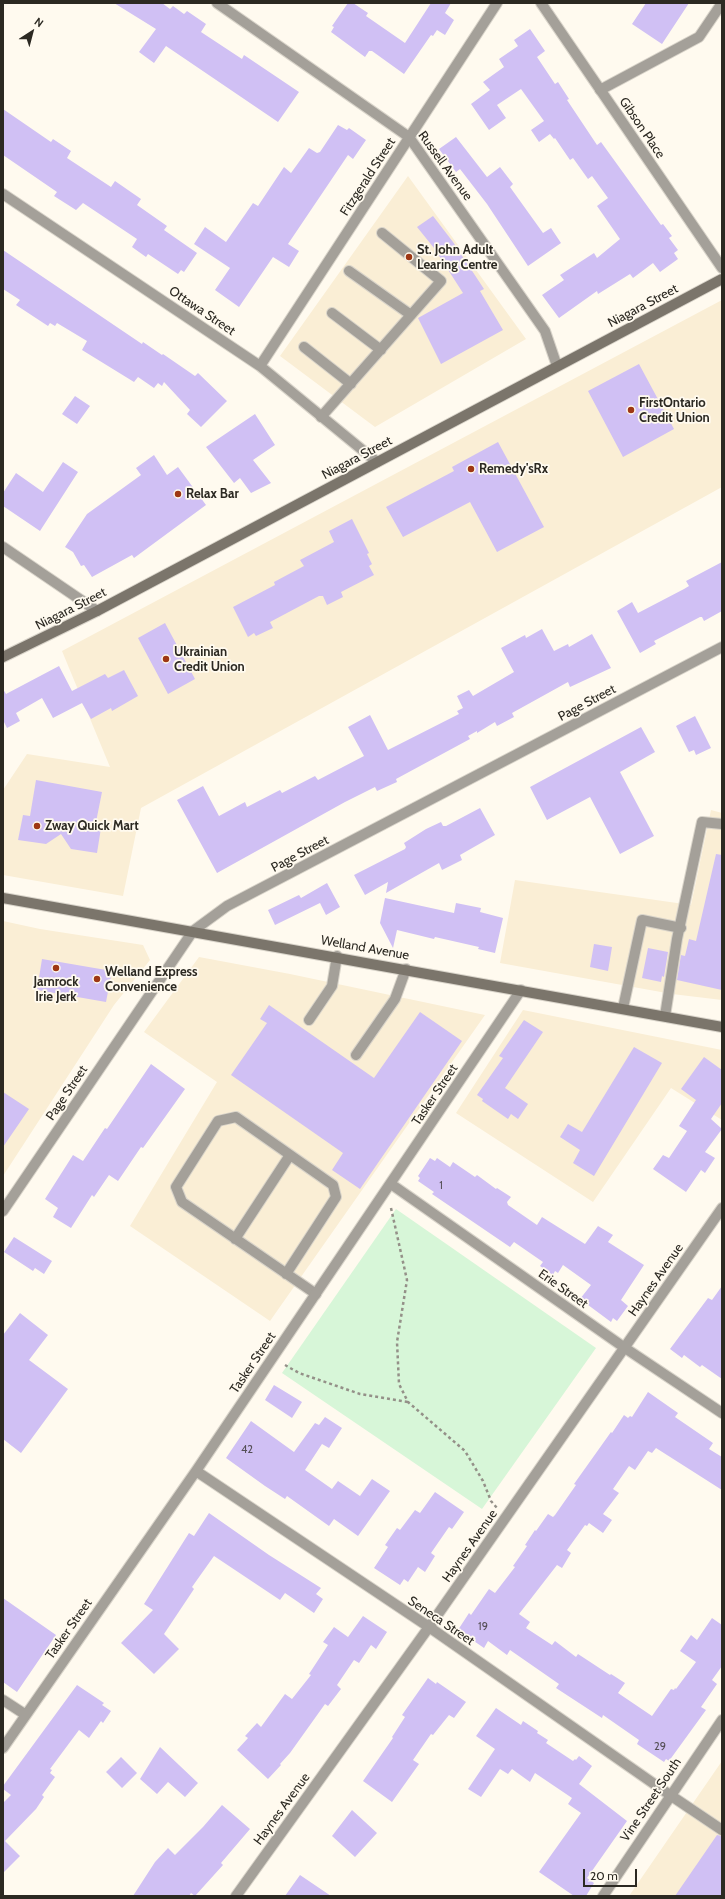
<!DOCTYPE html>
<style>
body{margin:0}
#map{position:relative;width:725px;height:1899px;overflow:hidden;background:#fffaef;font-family:Cabin,sans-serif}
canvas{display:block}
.frame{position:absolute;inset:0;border:4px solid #2c2922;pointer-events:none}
.north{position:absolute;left:12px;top:12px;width:40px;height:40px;-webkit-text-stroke:3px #fffaef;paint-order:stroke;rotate:36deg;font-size:11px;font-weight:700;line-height:16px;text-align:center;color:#2c2922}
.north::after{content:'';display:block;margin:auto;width:14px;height:18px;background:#2c2922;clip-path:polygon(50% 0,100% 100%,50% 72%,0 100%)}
.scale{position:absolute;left:583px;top:1869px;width:54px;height:18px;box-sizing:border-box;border:2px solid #2c2922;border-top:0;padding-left:5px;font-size:12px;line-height:14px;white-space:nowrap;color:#2c2922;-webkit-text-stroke:3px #fffaef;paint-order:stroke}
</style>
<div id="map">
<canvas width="725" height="1899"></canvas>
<div class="frame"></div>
<div class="north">N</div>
<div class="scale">20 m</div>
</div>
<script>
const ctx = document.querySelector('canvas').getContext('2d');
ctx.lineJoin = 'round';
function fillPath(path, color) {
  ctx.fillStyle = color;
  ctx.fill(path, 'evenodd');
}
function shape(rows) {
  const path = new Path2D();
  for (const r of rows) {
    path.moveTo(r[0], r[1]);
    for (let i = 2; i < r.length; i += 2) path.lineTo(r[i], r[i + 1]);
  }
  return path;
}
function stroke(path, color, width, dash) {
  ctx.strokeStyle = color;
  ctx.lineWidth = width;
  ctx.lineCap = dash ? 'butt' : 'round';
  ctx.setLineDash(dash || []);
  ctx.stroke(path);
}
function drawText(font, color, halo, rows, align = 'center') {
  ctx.font = font + ' Cabin,sans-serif';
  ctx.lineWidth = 3.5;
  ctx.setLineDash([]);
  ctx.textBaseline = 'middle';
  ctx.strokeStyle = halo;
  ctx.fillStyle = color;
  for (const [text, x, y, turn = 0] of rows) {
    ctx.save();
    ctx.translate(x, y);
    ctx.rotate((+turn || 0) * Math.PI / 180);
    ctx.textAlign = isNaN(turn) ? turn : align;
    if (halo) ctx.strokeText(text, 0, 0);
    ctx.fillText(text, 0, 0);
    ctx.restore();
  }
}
const built = shape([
 [408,176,526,339,375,427,280,356],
 [722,300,722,487,141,808,123,896,3,875,3,790,27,754,110,767,62,651],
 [711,810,722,813,722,1000,672,994,500,963,515,880,691,905],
 [3,921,40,929,143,945,150,960,114,1005,3,1176],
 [199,957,290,974,485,1015,270,1321,130,1226,217,1082,144,1032],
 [523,1010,722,1050,722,1120,671,1088,593,1202,456,1113],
 [722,1761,722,1896,629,1896]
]);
const green = shape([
 [396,1209,596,1348,482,1509,282,1373]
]);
const building = shape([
 [114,3,162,3,170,9,173,6,184,14,187,11,206,24,201,32,242,59,244,55,299,92,278,122,166,46,154,63,139,52,156,29],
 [348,3,353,3,368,13,366,16,405,43,431,3,451,3,445,13,454,20,445,35,437,30,433,36,431,35,404,74,372,51,369,51,365,57,331,32,334,27,332,26],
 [646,3,689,3,662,44,632,24],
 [530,29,545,51,537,57,555,84,558,82,569,99,567,100,597,145,601,142,661,225,663,224,672,236,669,238,678,250,674,253,678,259,660,272,653,263,633,278,630,274,598,294,597,291,559,318,542,295,564,280,560,275,594,253,597,258,620,239,597,206,608,198,592,176,588,179,573,158,570,160,555,138,554,139,550,134,539,142,531,130,544,121,521,89,497,105,506,118,489,130,471,104,490,90,483,82,504,67,499,59,518,46,514,40],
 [3,109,51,142,53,139,71,151,67,158,111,187,115,181,141,199,137,205,167,226,164,230,197,253,184,272,181,270,178,274,148,254,146,257,132,247,137,239,83,203,76,210,54,196,57,192,3,155],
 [338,125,347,130,349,128,366,140,353,159,348,155,288,244,299,251,289,267,273,257,239,307,215,290,230,268,194,244,205,227,226,242,253,203,258,206,284,167,291,173,309,148,317,153,320,152],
 [456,137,487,177,500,167,513,184,510,187,543,233,551,228,561,243,528,266,487,204,460,169,456,172,439,149],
 [433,216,453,242,484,289,480,291,503,330,441,364,418,318,463,293,434,248,417,227],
 [3,250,142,344,143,342,162,355,163,354,195,376,198,373,227,401,201,427,187,414,190,410,164,382,162,386,158,383,154,388,138,377,134,382,82,350,87,341,57,323,55,326,50,323,48,326,16,305,20,300,3,289],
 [639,364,674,429,623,457,588,391],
 [75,396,90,406,77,424,62,414],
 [255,414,275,445,253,460,271,483,251,493,240,478,234,483,206,447],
 [498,442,544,527,497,552,470,502,403,537,386,507,454,471,452,467],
 [154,455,167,475,178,467,206,505,134,558,132,555,92,577,84,565,81,566,73,552,65,547,87,514,141,475,136,468],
 [63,462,78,472,40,531,3,506,3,493,16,473,43,492],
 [352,519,369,553,367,554,372,564,369,566,374,575,341,592,343,597,327,605,323,596,319,596,270,622,273,628,256,636,254,633,248,637,233,607,275,585,274,582,304,566,300,560,334,542,329,531],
 [722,562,722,611,704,621,702,617,700,617,654,641,656,644,640,653,617,611,632,602,638,613,684,589,689,586,686,581],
 [165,623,195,679,168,694,138,638],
 [542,629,554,651,568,644,569,647,592,634,611,668,570,687,568,682,512,713,514,717,497,726,495,722,477,733,477,731,468,736,470,739,396,779,397,782,377,791,375,787,345,802,217,873,177,800,203,786,219,816,245,802,247,807,280,790,282,793,315,776,318,780,364,756,348,727,370,715,388,750,459,714,457,711,463,708,457,696,469,690,473,696,514,672,501,648,525,635,526,638],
 [59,666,72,691,105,674,108,678,124,670,138,696,112,711,111,708,91,719,82,703,53,718,42,698,16,713,20,721,7,728,3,720,3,689,6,694],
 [695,716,711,748,696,755,694,750,689,752,676,726],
 [641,727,655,752,620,772,654,836,620,854,590,797,547,820,530,787],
 [36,780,102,792,95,827,101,828,97,853,71,849,61,834,46,844,18,840,23,815,30,816],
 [480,808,495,835,460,855,462,860,442,870,439,863,386,893,388,882,365,895,354,875,405,849,406,847,404,843,426,829,441,822,443,826,446,826],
 [716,854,722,855,722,990,677,980,681,955,685,956,689,939,696,941],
 [327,883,340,907,326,915,320,903,275,925,268,910,299,895,301,898],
 [385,898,454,913,456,903,481,908,480,912,503,918,495,953,478,949,479,947,435,937,434,939,397,930,393,948,380,923],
 [594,944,612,947,608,971,590,967],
 [648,948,668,952,664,977,662,976,661,982,642,978],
 [42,959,112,971,106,1002,37,990],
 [269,1005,374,1078,420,1012,462,1041,360,1189,332,1170,343,1153,231,1075,267,1023,260,1019],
 [524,1020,543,1032,505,1088,528,1104,518,1119,511,1114,508,1119,482,1101,483,1099,477,1095,503,1058,499,1056],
 [634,1047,662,1063,594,1176,573,1163,580,1150,560,1137,568,1124,582,1132],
 [704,1057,722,1070,722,1103,711,1119,722,1129,705,1152,715,1158,705,1173,701,1170,686,1192,653,1169,663,1155,669,1158,687,1131,679,1126,696,1100,681,1089],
 [151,1064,185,1089,143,1148,141,1147,118,1181,109,1175,94,1197,92,1195,71,1228,53,1217,58,1208,45,1199,73,1155,83,1161,105,1128,107,1129],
 [3,1092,29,1109,3,1147],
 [430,1158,435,1161,437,1158,450,1167,453,1162,475,1177,477,1175,496,1189,497,1188,511,1197,507,1202,508,1205,537,1225,542,1217,585,1244,598,1226,613,1235,608,1242,644,1265,621,1300,628,1306,617,1321,613,1318,611,1322,580,1299,591,1285,563,1265,558,1273,555,1271,553,1275,540,1266,543,1262,514,1242,510,1247,432,1194,434,1192,418,1181,420,1178,418,1176],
 [14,1237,52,1261,44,1274,35,1268,33,1271,4,1252],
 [722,1286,722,1379,702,1365,700,1367,684,1355,682,1358,670,1349,708,1298,712,1300],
 [20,1313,48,1335,29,1360,68,1389,21,1453,3,1439,3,1335],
 [274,1385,302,1402,292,1418,265,1400],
 [648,1392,678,1413,675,1417,713,1443,709,1449,722,1457,722,1490,656,1448,652,1453,648,1451,635,1470,629,1466,613,1489,619,1493,603,1514,612,1520,603,1533,589,1523,587,1526,585,1525,567,1550,571,1553,562,1568,557,1565,519,1614,530,1622,526,1628,552,1645,555,1641,576,1657,578,1654,610,1675,611,1674,625,1683,618,1693,652,1716,671,1689,674,1690,675,1688,676,1689,696,1662,680,1651,691,1635,697,1640,712,1618,722,1625,722,1666,712,1680,717,1684,701,1707,706,1710,669,1761,666,1759,664,1762,637,1744,639,1740,603,1715,602,1718,556,1688,559,1684,510,1650,507,1655,488,1641,484,1648,458,1630,469,1613,471,1615,489,1589,495,1593,515,1567,513,1566,527,1546,525,1545,535,1530,536,1531,548,1514,553,1517,555,1515,576,1485,574,1484,611,1432,612,1433,624,1415,628,1418,630,1416,632,1417],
 [325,1417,342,1428,329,1448,322,1444,305,1470,332,1489,338,1481,360,1496,372,1479,390,1491,358,1536,334,1519,329,1526,287,1496,285,1499,265,1486,226,1458,251,1421,294,1452,315,1423,319,1425],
 [435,1492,464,1512,452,1529,449,1527,431,1553,435,1556,425,1572,418,1567,408,1582,404,1579,400,1585,374,1568,388,1547,385,1545,397,1528,400,1530,415,1510,420,1513],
 [209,1513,269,1555,321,1588,316,1594,323,1599,314,1613,285,1593,280,1600,214,1556,192,1587,194,1589,164,1634,179,1649,154,1674,121,1643,153,1610,144,1604,189,1533,194,1536],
 [3,1598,56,1635,17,1692,3,1682],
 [363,1616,387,1632,376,1649,371,1645,359,1663,354,1660,337,1685,341,1689,328,1706,325,1704,290,1753,280,1764,281,1765,268,1779,237,1750,248,1738,245,1736,257,1723,261,1727,285,1694,292,1699,311,1675,309,1674,328,1645,323,1642,334,1627,348,1637],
 [428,1678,436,1684,437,1682,466,1702,454,1718,449,1715,433,1735,431,1734,413,1760,419,1764,392,1802,363,1781,393,1738,392,1737,405,1717,402,1715],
 [77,1685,104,1703,102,1705,111,1711,103,1723,101,1721,89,1738,79,1730,50,1769,52,1770,50,1773,55,1777,42,1795,44,1797,36,1809,5,1841,20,1856,3,1873,3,1803,11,1795,3,1789,3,1786],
 [496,1708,521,1725,523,1721,538,1731,537,1733,548,1740,546,1743,573,1761,575,1759,576,1760,579,1756,592,1766,579,1784,627,1821,587,1878,594,1883,586,1896,574,1896,539,1872,581,1813,568,1804,572,1798,535,1773,530,1782,512,1769,508,1774,500,1769,481,1797,468,1789,495,1749,476,1736],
 [160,1747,198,1783,185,1797,168,1782,157,1794,140,1779],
 [121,1757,137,1773,122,1788,106,1772],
 [222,1805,250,1829,221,1863,223,1865,195,1896,191,1893,189,1896,133,1896,155,1862,168,1848,175,1855,203,1827],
 [352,1810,377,1833,355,1857,332,1836],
 [717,1835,722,1836,722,1896,675,1896],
 [300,1875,331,1896,285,1896]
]);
const path = shape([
 [391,1208,407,1280,397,1342,399,1384,408,1402,465,1451,483,1481,491,1501,497,1508],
 [285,1365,299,1373,360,1394,408,1402]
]);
const service = shape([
 [600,90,699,37,722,3],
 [349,271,411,315],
 [332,313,381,350],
 [304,347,351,384],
 [321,417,441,281,382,233],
 [623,1008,642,920,681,928],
 [665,1016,677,939,702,822,722,824],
 [309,1020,332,986,337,956],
 [356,1055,395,999,406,969],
 [235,1239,290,1155],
 [286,1274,336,1197,333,1185,236,1117,218,1121,176,1187,182,1202,316,1294],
 [670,1795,722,1830]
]);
const minor = shape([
 [541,3,722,268],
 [3,194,260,366,377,462],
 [260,366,497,3],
 [3,547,97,611],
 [391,1184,625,1348,722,1413],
 [3,1211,193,931,227,906,722,647],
 [196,1471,429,1627,670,1795],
 [3,1700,26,1715],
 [3,1748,196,1471,521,990],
 [236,1896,429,1627,722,1208]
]);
const tertiary = shape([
 [217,3,409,137,545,331,557,366],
 [603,1896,722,1720]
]);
const secondary = shape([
 [3,657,97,611,722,279],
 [3,898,722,1027]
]);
const markers = [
 [409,257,4,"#9e3714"],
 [631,410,4,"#9e3714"],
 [471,469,4,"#9e3714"],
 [178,494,4,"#9e3714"],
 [166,659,4,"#9e3714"],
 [37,826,4,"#9e3714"],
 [56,968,4,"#9e3714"],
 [97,979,4,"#9e3714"]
];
const numberNames = [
 ["1",441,1186],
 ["42",247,1450],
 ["19",483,1627],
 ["29",660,1747]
];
const streetNames = [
 ["Gibson Place",642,128,56],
 ["Russell Avenue",445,166,54],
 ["Fitzgerald Street",368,177,-57],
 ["Niagara Street",643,306,-28],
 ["Ottawa Street",202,311,34],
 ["Niagara Street",357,458,-28],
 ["Niagara Street",71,609,-27],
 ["Page Street",587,703,-28],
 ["Page Street",300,854,-28],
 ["Welland Avenue",365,948,10],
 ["Page Street",67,1093,-56],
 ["Tasker Street",435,1095,-56],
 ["Haynes Avenue",656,1280,-55],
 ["Erie Street",563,1289,35],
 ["Tasker Street",253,1363,-56],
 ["Haynes Avenue",470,1546,-55],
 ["Seneca Street",441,1621,34],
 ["Tasker Street",69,1629,-55],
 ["Vine Street South",651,1800,-56],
 ["Haynes Avenue",282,1809,-54]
];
const poiNames = [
 ["St. John Adult",417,250],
 ["Learing Centre",417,265],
 ["FirstOntario",639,403],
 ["Credit Union",639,418],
 ["Remedy'sRx",479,469],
 ["Relax Bar",186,494],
 ["Ukrainian",174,652],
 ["Credit Union",174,667],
 ["Zway Quick Mart",45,826],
 ["Welland Express",105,972],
 ["Convenience",105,987],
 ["Jamrock",56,982,"center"],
 ["Irie Jerk",56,997,"center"]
];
fillPath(built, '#faeed5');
fillPath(green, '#d7f6d8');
fillPath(building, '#d0c0f4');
stroke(service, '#d9d4ca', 12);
stroke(minor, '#d9d4ca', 12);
stroke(tertiary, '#d9d4ca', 12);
stroke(secondary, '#d9d4ca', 12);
stroke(path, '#949088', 2.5, [3, 3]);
stroke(service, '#a4a099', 10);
stroke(minor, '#a4a099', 10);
stroke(tertiary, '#a4a099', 10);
stroke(secondary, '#7b756b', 10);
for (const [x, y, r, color] of markers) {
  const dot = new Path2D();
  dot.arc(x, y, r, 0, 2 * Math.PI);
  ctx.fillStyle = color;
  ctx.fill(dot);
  stroke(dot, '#fffaef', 1.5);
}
drawText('11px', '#554f56', null, numberNames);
drawText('13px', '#2c2922', '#fffaef', streetNames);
drawText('bold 13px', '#2c2922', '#fffaef', poiNames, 'left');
</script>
